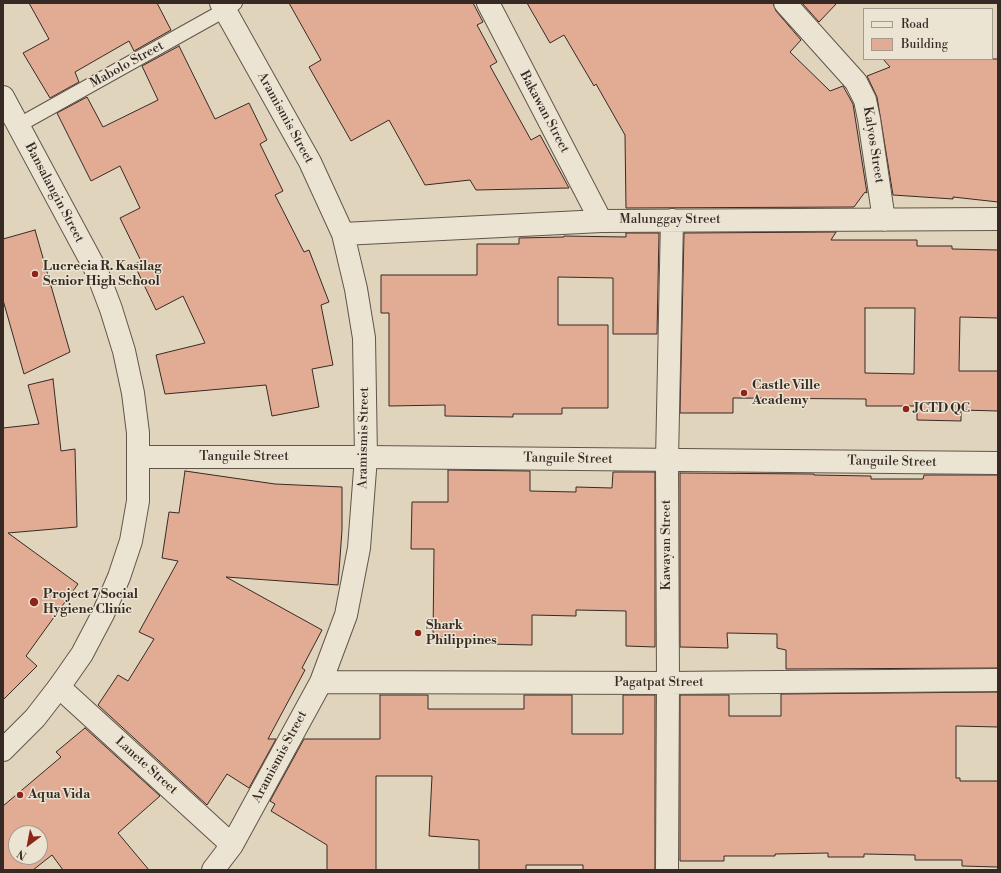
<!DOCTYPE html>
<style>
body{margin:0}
#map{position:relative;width:1001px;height:873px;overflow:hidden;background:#e0d5bc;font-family:"Libre Bodoni",serif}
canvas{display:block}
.frame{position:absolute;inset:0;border:4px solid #372a24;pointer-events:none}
.legend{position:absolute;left:863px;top:8px;width:130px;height:52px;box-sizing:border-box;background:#ebe4d3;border:1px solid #a39a8d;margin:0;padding:5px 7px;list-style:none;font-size:12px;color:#372a24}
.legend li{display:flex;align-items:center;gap:8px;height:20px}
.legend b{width:20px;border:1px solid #a39a8d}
.north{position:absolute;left:8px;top:825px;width:40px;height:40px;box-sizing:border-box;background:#ebe4d3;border:1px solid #a39a8d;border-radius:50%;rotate:212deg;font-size:11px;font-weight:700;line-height:16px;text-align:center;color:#372a24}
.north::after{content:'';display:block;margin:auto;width:14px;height:18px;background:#8f2418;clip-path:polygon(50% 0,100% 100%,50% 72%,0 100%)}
</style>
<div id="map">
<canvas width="1001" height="873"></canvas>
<div class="frame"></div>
<ul class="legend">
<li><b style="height:5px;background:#ebe4d3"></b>Road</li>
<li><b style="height:11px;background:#e2ab94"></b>Building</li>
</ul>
<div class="north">N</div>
</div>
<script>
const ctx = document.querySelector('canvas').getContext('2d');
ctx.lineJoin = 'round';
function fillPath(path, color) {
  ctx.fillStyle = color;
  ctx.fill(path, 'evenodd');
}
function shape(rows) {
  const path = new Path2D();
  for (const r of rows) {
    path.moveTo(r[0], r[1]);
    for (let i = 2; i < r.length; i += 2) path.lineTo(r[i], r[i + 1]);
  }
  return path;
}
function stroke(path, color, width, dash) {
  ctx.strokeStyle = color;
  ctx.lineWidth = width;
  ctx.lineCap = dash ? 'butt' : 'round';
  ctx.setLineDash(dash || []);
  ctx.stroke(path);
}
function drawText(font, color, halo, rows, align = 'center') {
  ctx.font = font + ' "Libre Bodoni",serif';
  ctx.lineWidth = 3;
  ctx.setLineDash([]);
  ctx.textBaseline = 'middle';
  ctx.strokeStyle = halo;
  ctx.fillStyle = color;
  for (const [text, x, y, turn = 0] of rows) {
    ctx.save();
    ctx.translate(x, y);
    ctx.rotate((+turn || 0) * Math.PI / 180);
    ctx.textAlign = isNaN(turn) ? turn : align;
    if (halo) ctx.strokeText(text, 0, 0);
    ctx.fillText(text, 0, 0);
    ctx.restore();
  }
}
const building = shape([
 [29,3,157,3,171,30,134,51,129,41,75,72,79,82,50,98,23,53,49,39,29,3],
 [289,3,473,3,483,22,477,25,497,62,490,66,531,140,540,135,569,188,476,190,470,180,425,185,389,120,351,141,309,67,321,60,289,3],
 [527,3,773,3,776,11,801,40,790,52,830,91,843,86,853,104,867,193,865,192,854,207,626,208,625,135,596,84,594,86,564,35,550,43,527,3],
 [802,3,837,3,819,22,802,3],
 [179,46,215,119,249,103,267,140,260,144,283,191,275,195,304,252,309,250,329,302,321,305,333,365,312,369,319,407,272,416,266,385,165,394,156,355,205,343,183,296,156,310,134,264,141,261,120,218,140,208,120,166,91,181,57,113,87,97,103,127,158,100,142,66,179,46],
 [883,59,998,59,998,202,953,197,953,199,893,195,877,97,867,76,890,67,883,59],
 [35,230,70,352,24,374,3,300,3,239,35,230],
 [836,232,831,240,917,240,917,246,952,246,952,249,998,250,998,318,960,317,959,371,998,371,998,411,961,410,961,421,917,420,917,406,866,406,866,399,733,398,733,413,680,413,684,233,836,232],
 [865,308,915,308,914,374,865,373,865,308],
 [626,233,659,233,657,334,613,334,613,278,558,277,558,325,608,325,608,408,562,408,562,414,513,414,513,417,445,416,445,405,389,406,389,313,381,313,381,275,477,275,477,244,519,244,519,238,564,237,564,236,626,237,626,233],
 [53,379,61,451,75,449,77,527,8,533,78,584,26,656,37,666,3,700,3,428,39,424,28,385,53,379],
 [448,470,530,471,530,491,576,492,576,487,612,488,613,472,655,472,655,647,626,646,626,611,576,610,576,616,532,615,532,645,489,644,489,638,433,637,434,549,411,549,412,502,448,502,448,470],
 [185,471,275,484,342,487,342,530,338,585,226,577,322,630,302,668,305,670,268,739,276,739,249,788,227,774,207,805,98,705,118,675,128,681,154,639,139,632,178,561,162,558,169,512,179,513,185,471],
 [680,473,814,474,814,475,871,476,871,479,923,479,924,475,998,475,998,668,786,669,786,650,777,648,777,634,727,633,728,648,680,647,680,473],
 [998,692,998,727,956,726,956,778,960,778,960,781,998,781,998,867,962,866,962,860,915,860,915,855,864,854,864,857,828,857,828,853,775,854,775,856,724,856,724,861,680,861,680,695,729,695,729,716,781,716,781,694,998,692],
 [380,695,428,695,428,709,524,709,524,695,572,695,572,734,623,734,623,695,655,695,655,870,583,870,583,865,526,865,526,870,479,870,479,840,429,836,432,776,376,776,376,870,327,870,327,845,271,811,275,804,270,801,304,739,380,739,380,695],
 [85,728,160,796,118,833,149,870,63,870,52,855,33,870,3,870,3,806,61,757,56,752,85,728],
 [16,833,40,833,40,857,16,857,16,833]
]);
const service = shape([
 [19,125,225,10,235,3]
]);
const minor = shape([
 [488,3,601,221],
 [785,3,856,82,865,100,869,119,884,220],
 [343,234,601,221,998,219],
 [321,682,668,683,998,680],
 [59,687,232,845],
 [213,870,232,845,321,682,346,615,359,548,366,457,364,338,356,289,343,234,310,162,221,3],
 [667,870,668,683,667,460,672,220]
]);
const tertiary = shape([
 [3,97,97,272,111,309,124,351,133,393,138,433,138,501,131,541,119,577,103,614,82,654,59,687,35,718,3,750],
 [138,457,366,457,998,463]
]);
const markers = [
 [35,274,4,"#8f2418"],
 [744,393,4,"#8f2418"],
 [906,409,4,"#8f2418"],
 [34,602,5,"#8f2418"],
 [418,633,4,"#8f2418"],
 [20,795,4,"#8f2418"]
];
const streetNames = [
 ["Mabolo Street",127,65,-29],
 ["Bakawan Street",544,112,62],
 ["Aramismis Street",285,118,61],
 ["Kalyos Street",873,145,81],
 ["Bansalangin Street",54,193,62],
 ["Malunggay Street",670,220],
 ["Aramismis Street",364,438,-89],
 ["Tanguile Street",244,457],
 ["Tanguile Street",568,459,1],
 ["Tanguile Street",892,462,1],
 ["Kawayan Street",667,545,-90],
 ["Pagatpat Street",659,683],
 ["Aramismis Street",280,757,-62],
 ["Lanete Street",146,766,42]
];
const poiNames = [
 ["Lucrecia R. Kasilag",43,267],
 ["Senior High School",43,282],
 ["Castle Ville",752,386],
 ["Academy",752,401],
 ["JCTD QC",914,409],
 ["Project 7 Social",43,595],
 ["Hygiene Clinic",43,610],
 ["Shark",426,626],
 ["Philippines",426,641],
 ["Aqua Vida",28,795]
];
fillPath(building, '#e2ab94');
stroke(building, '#372a24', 1);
stroke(service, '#61554a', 16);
stroke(minor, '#61554a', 24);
stroke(tertiary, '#61554a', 24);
stroke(service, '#ebe4d3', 14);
stroke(minor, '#ebe4d3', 22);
stroke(tertiary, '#ebe4d3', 22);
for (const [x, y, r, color] of markers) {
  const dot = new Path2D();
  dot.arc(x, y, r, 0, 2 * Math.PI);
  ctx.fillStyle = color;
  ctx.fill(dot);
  stroke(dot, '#ebe4d3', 1.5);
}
drawText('13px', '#372a24', '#ebe4d3', streetNames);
drawText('bold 13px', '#372a24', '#ebe4d3', poiNames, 'left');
</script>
